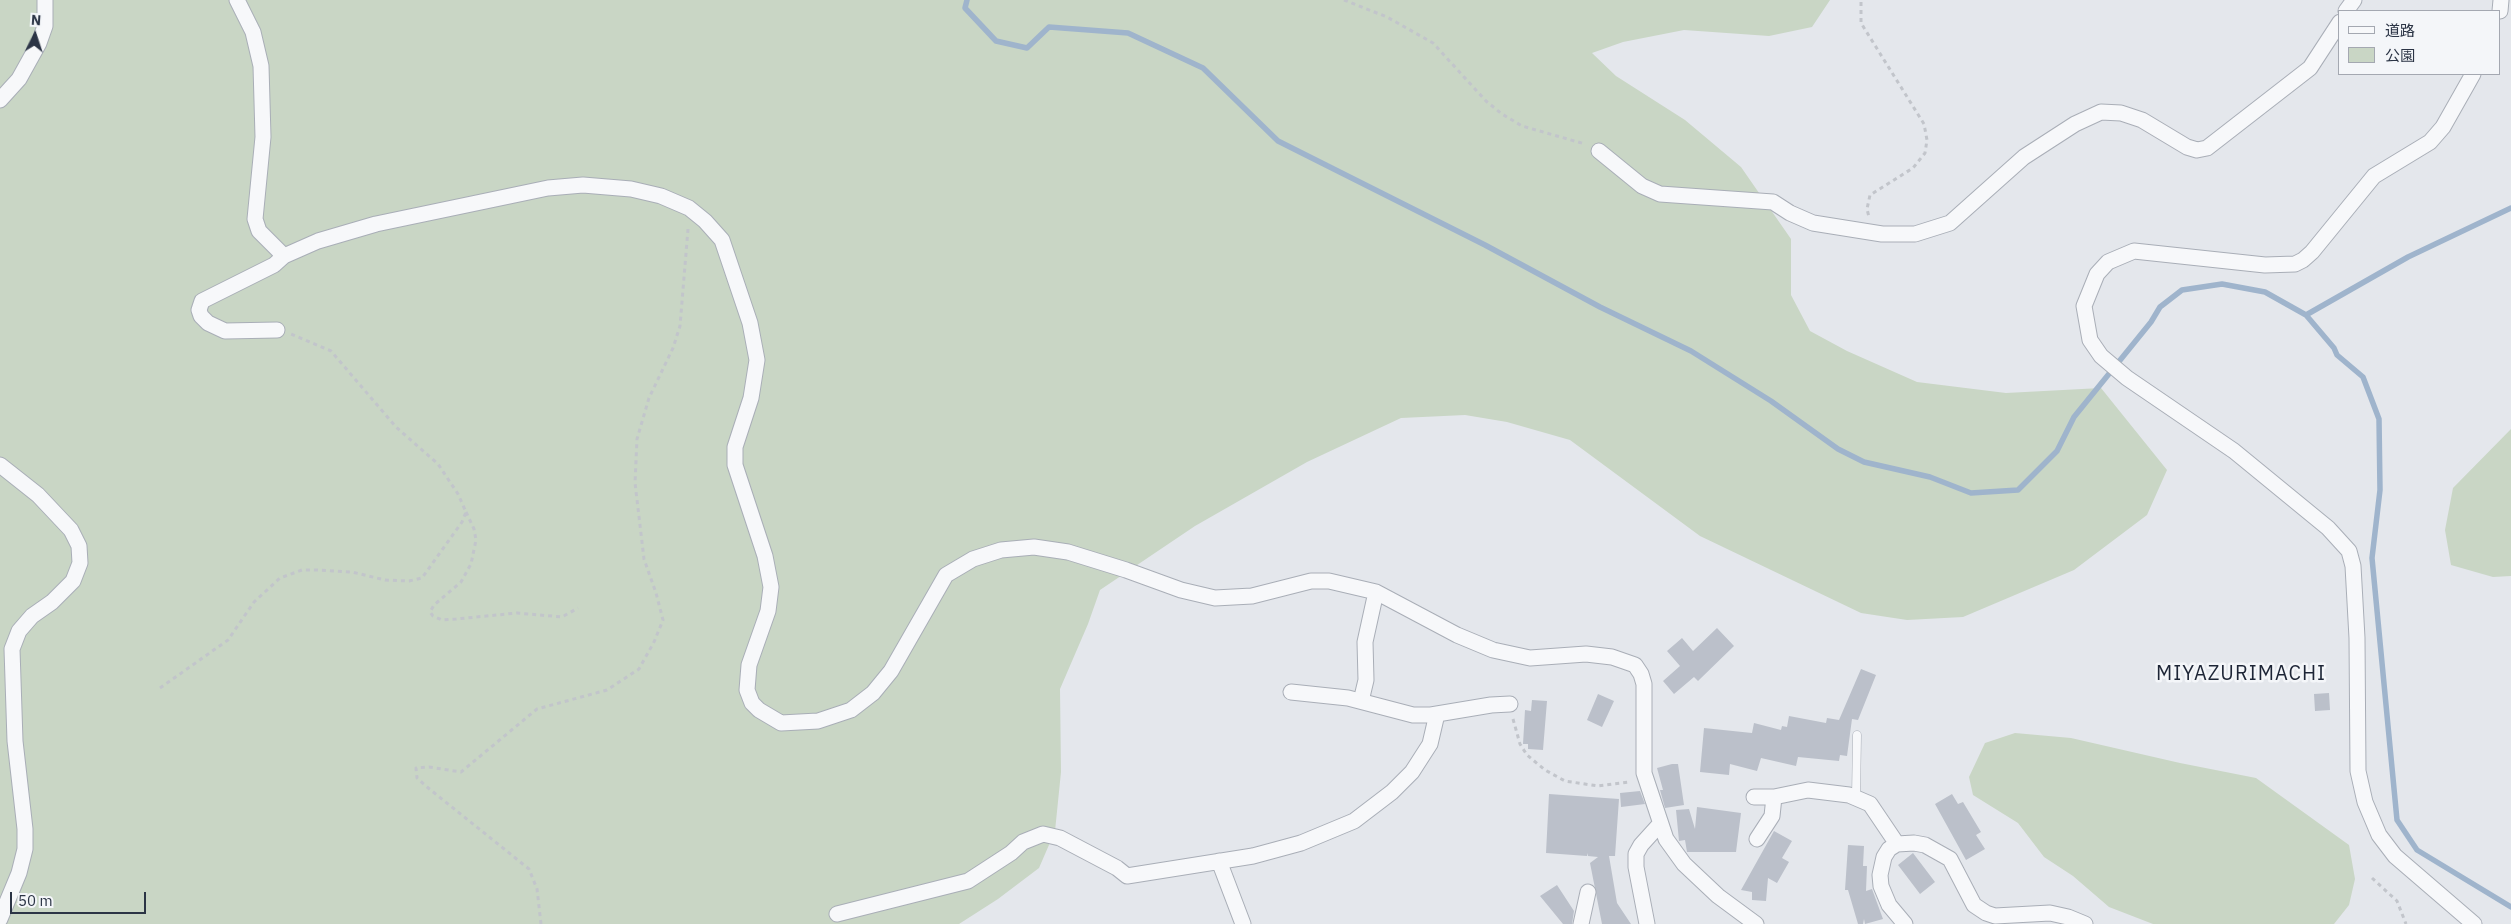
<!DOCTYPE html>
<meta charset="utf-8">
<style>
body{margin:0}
#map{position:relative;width:2511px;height:924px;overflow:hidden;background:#e4e7ec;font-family:"IBM Plex Sans","Noto Sans JP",sans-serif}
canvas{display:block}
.legend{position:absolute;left:2338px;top:10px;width:162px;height:65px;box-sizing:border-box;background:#f4f6f9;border:1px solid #a4a8b1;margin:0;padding:6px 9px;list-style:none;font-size:15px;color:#2b3445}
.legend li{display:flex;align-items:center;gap:10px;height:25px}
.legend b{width:25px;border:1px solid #a4a8b1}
.north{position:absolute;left:10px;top:10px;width:50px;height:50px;-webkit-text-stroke:4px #f4f6f9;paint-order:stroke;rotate:4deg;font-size:14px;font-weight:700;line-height:20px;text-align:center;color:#2b3445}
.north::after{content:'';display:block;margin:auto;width:18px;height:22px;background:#2b3445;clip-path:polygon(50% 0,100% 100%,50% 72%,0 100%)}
.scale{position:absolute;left:10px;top:892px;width:136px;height:22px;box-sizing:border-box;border:2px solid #2b3445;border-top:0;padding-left:6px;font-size:15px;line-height:18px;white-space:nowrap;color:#2b3445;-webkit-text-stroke:4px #f4f6f9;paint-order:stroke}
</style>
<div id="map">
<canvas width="2511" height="924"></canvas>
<ul class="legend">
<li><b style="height:6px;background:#f7f8fa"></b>道路</li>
<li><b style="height:14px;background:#c9d6c5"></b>公園</li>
</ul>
<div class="north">N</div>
<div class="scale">50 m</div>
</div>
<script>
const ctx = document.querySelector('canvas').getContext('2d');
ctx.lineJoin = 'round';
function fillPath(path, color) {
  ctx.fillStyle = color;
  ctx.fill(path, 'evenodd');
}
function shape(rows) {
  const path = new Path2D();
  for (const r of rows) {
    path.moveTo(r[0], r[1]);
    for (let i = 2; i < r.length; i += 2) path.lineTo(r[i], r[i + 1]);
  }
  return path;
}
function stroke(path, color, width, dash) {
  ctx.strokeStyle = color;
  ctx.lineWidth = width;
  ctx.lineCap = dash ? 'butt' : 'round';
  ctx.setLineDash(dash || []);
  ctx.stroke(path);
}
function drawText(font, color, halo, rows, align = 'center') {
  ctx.font = font + ' "IBM Plex Sans",sans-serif';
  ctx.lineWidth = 5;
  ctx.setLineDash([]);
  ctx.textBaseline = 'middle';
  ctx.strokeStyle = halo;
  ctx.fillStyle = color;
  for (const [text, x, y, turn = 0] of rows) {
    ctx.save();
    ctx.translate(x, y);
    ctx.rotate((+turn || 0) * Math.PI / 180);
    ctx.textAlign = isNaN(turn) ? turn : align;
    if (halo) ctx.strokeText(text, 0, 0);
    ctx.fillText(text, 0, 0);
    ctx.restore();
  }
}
const green = shape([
 [0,0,1830,0,1812,27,1769,36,1684,30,1623,42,1592,53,1616,76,1685,120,1741,167,1791,239,1791,295,1810,331,1847,351,1917,382,2006,393,2101,388,2167,470,2147,515,2074,570,1963,617,1907,620,1861,613,1700,536,1570,440,1507,422,1465,415,1401,418,1307,462,1195,526,1100,590,1088,624,1060,689,1061,772,1055,831,1039,868,998,899,959,924,0,924],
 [2511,429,2511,576,2493,577,2451,565,2445,530,2453,488],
 [2015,733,2071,738,2180,763,2256,778,2349,845,2355,879,2349,905,2334,924,2153,924,2109,907,2073,876,2044,857,2018,823,1973,795,1969,777,1985,743]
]);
const stream = shape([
 [967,0,965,8,996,41,1027,48,1049,27,1128,33,1203,68,1278,141,1485,245,1600,307,1691,351,1771,401,1838,449,1864,462,1930,477,1971,493,2018,490,2057,451,2074,417,2151,322,2160,307,2182,290,2222,284,2265,292,2306,315,2334,348,2337,355,2363,377,2379,419,2380,490,2372,558,2397,820,2417,850,2511,907],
 [2306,315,2408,257,2511,208]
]);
const building = shape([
 [1717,628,1734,646,1698,681,1694,677,1674,694,1663,681,1680,666,1667,651,1682,638,1693,651],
 [1861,669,1876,675,1858,720,1852,719,1847,756,1840,755,1839,761,1798,757,1796,766,1761,758,1757,771,1730,764,1729,775,1700,772,1704,728,1752,733,1754,723,1781,730,1782,726,1787,727,1789,716,1826,723,1827,718,1839,720],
 [2329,693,2330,710,2315,711,2314,694],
 [1598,694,1614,701,1602,727,1587,720],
 [1532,700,1547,701,1543,750,1528,749,1528,744,1523,744,1525,710,1531,711],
 [1672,764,1678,764,1684,805,1665,808,1660,790,1663,790,1657,768],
 [1640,791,1645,804,1621,807,1620,793],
 [1549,794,1619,799,1615,856,1609,856,1617,903,1631,924,1602,924,1590,863,1598,857,1588,856,1588,853,1587,856,1546,853],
 [1952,794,1958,804,1963,802,1981,832,1976,835,1985,849,1966,860,1935,804],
 [1697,807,1741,813,1736,852,1687,852,1685,840,1679,841,1676,810,1689,809,1695,829],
 [1774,831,1792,841,1782,858,1789,862,1777,883,1768,878,1766,901,1752,900,1752,892,1741,890],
 [1848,845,1864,846,1863,866,1867,866,1866,891,1872,889,1883,919,1865,924,1864,919,1863,924,1858,924,1848,890,1845,890],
 [1913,853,1935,882,1920,894,1898,865],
 [1557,885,1574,911,1572,924,1563,924,1540,896]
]);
const path = shape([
 [1344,0,1387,17,1433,43,1486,101,1502,114,1522,126,1585,144],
 [1861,2,1861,23,1924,124,1927,140,1925,153,1913,168,1870,195,1867,209,1869,217],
 [466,512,474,529,476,540,471,564,461,582,434,605,430,612,433,616,442,620,456,619,517,613,562,617,578,608],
 [160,688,228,640,254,602,280,578,302,570,317,570,352,572,385,580,409,581,422,578,462,522,466,512,458,494,438,464,396,427,331,351,291,334],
 [1513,719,1520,744,1527,755,1545,770,1565,781,1598,786,1630,782],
 [2372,878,2397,901,2406,924],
 [541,924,537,889,529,869,427,787,417,778,416,768,429,767,461,772,537,709,607,690,639,669,654,642,663,620,656,593,644,559,635,483,637,439,649,398,673,348,680,326,688,229]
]);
const service = shape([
 [1856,797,1857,735]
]);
const minor = shape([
 [237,0,253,32,261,66,263,137,255,219,259,231,284,256],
 [2346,11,2354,0],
 [2500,11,2501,0],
 [2473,74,2443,127,2430,142,2374,176,2312,252,2303,260,2295,264,2265,265,2134,251,2108,262,2097,274,2084,306,2090,340,2101,356,2127,378,2234,451,2328,528,2349,551,2353,566,2357,638,2358,771,2365,802,2379,835,2395,856,2474,924],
 [0,100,19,79,39,43,45,26,45,0],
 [1599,151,1642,186,1660,194,1773,202,1790,213,1813,223,1882,234,1915,234,1950,223,2024,157,2075,124,2101,112,2121,113,2142,120,2187,147,2197,150,2207,148,2310,68,2340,22],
 [277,330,225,331,208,323,201,316,199,310,202,301,274,265,284,256,318,241,376,224,548,188,583,185,631,189,661,196,689,208,705,221,722,240,750,323,757,360,751,398,735,447,735,465,765,556,771,587,768,611,749,665,747,690,752,703,759,710,781,723,818,721,851,710,873,693,891,671,946,575,973,559,1001,550,1034,547,1068,552,1126,570,1181,590,1215,598,1252,596,1311,581,1329,581,1376,592,1457,635,1493,650,1530,658,1586,654,1612,657,1635,665,1641,674,1644,684,1644,773,1666,839,1684,864,1718,896,1756,924],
 [0,465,38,495,71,530,79,546,80,563,73,581,52,602,32,616,19,631,12,649,15,741,25,829,25,849,19,873,0,919],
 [1291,692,1348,698,1413,715,1431,715,1491,705,1510,704],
 [1361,701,1366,680,1365,642,1376,592],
 [1754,797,1774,797,1808,790,1849,795,1870,804,1897,844],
 [1757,839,1772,816,1774,797],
 [1219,861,1243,924],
 [837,914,968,881,1011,853,1023,842,1043,834,1060,838,1117,868,1127,876,1253,856,1301,843,1354,821,1392,792,1412,772,1430,744,1437,714],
 [1581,924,1588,892],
 [1647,924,1636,867,1636,854,1641,845,1660,824],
 [1905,924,1889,905,1881,886,1880,875,1884,857,1889,849,1897,844,1914,843,1925,845,1950,859,1974,905,1986,913,1995,916,2050,913,2068,917,2085,924]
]);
const quarterNames = [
 ["MIYAZURIMACHI",2241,674]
];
fillPath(green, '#c9d6c5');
stroke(stream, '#9fb4cc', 5.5);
fillPath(building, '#bbc0ca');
stroke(service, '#a9aeb7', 9);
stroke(minor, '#a9aeb7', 17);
stroke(path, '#c2c5cb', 3, [4, 4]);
stroke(service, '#f7f8fa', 8);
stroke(minor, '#f7f8fa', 15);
ctx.letterSpacing = '1px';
drawText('20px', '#1d2536', '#f4f6f9', quarterNames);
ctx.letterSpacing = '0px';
</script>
